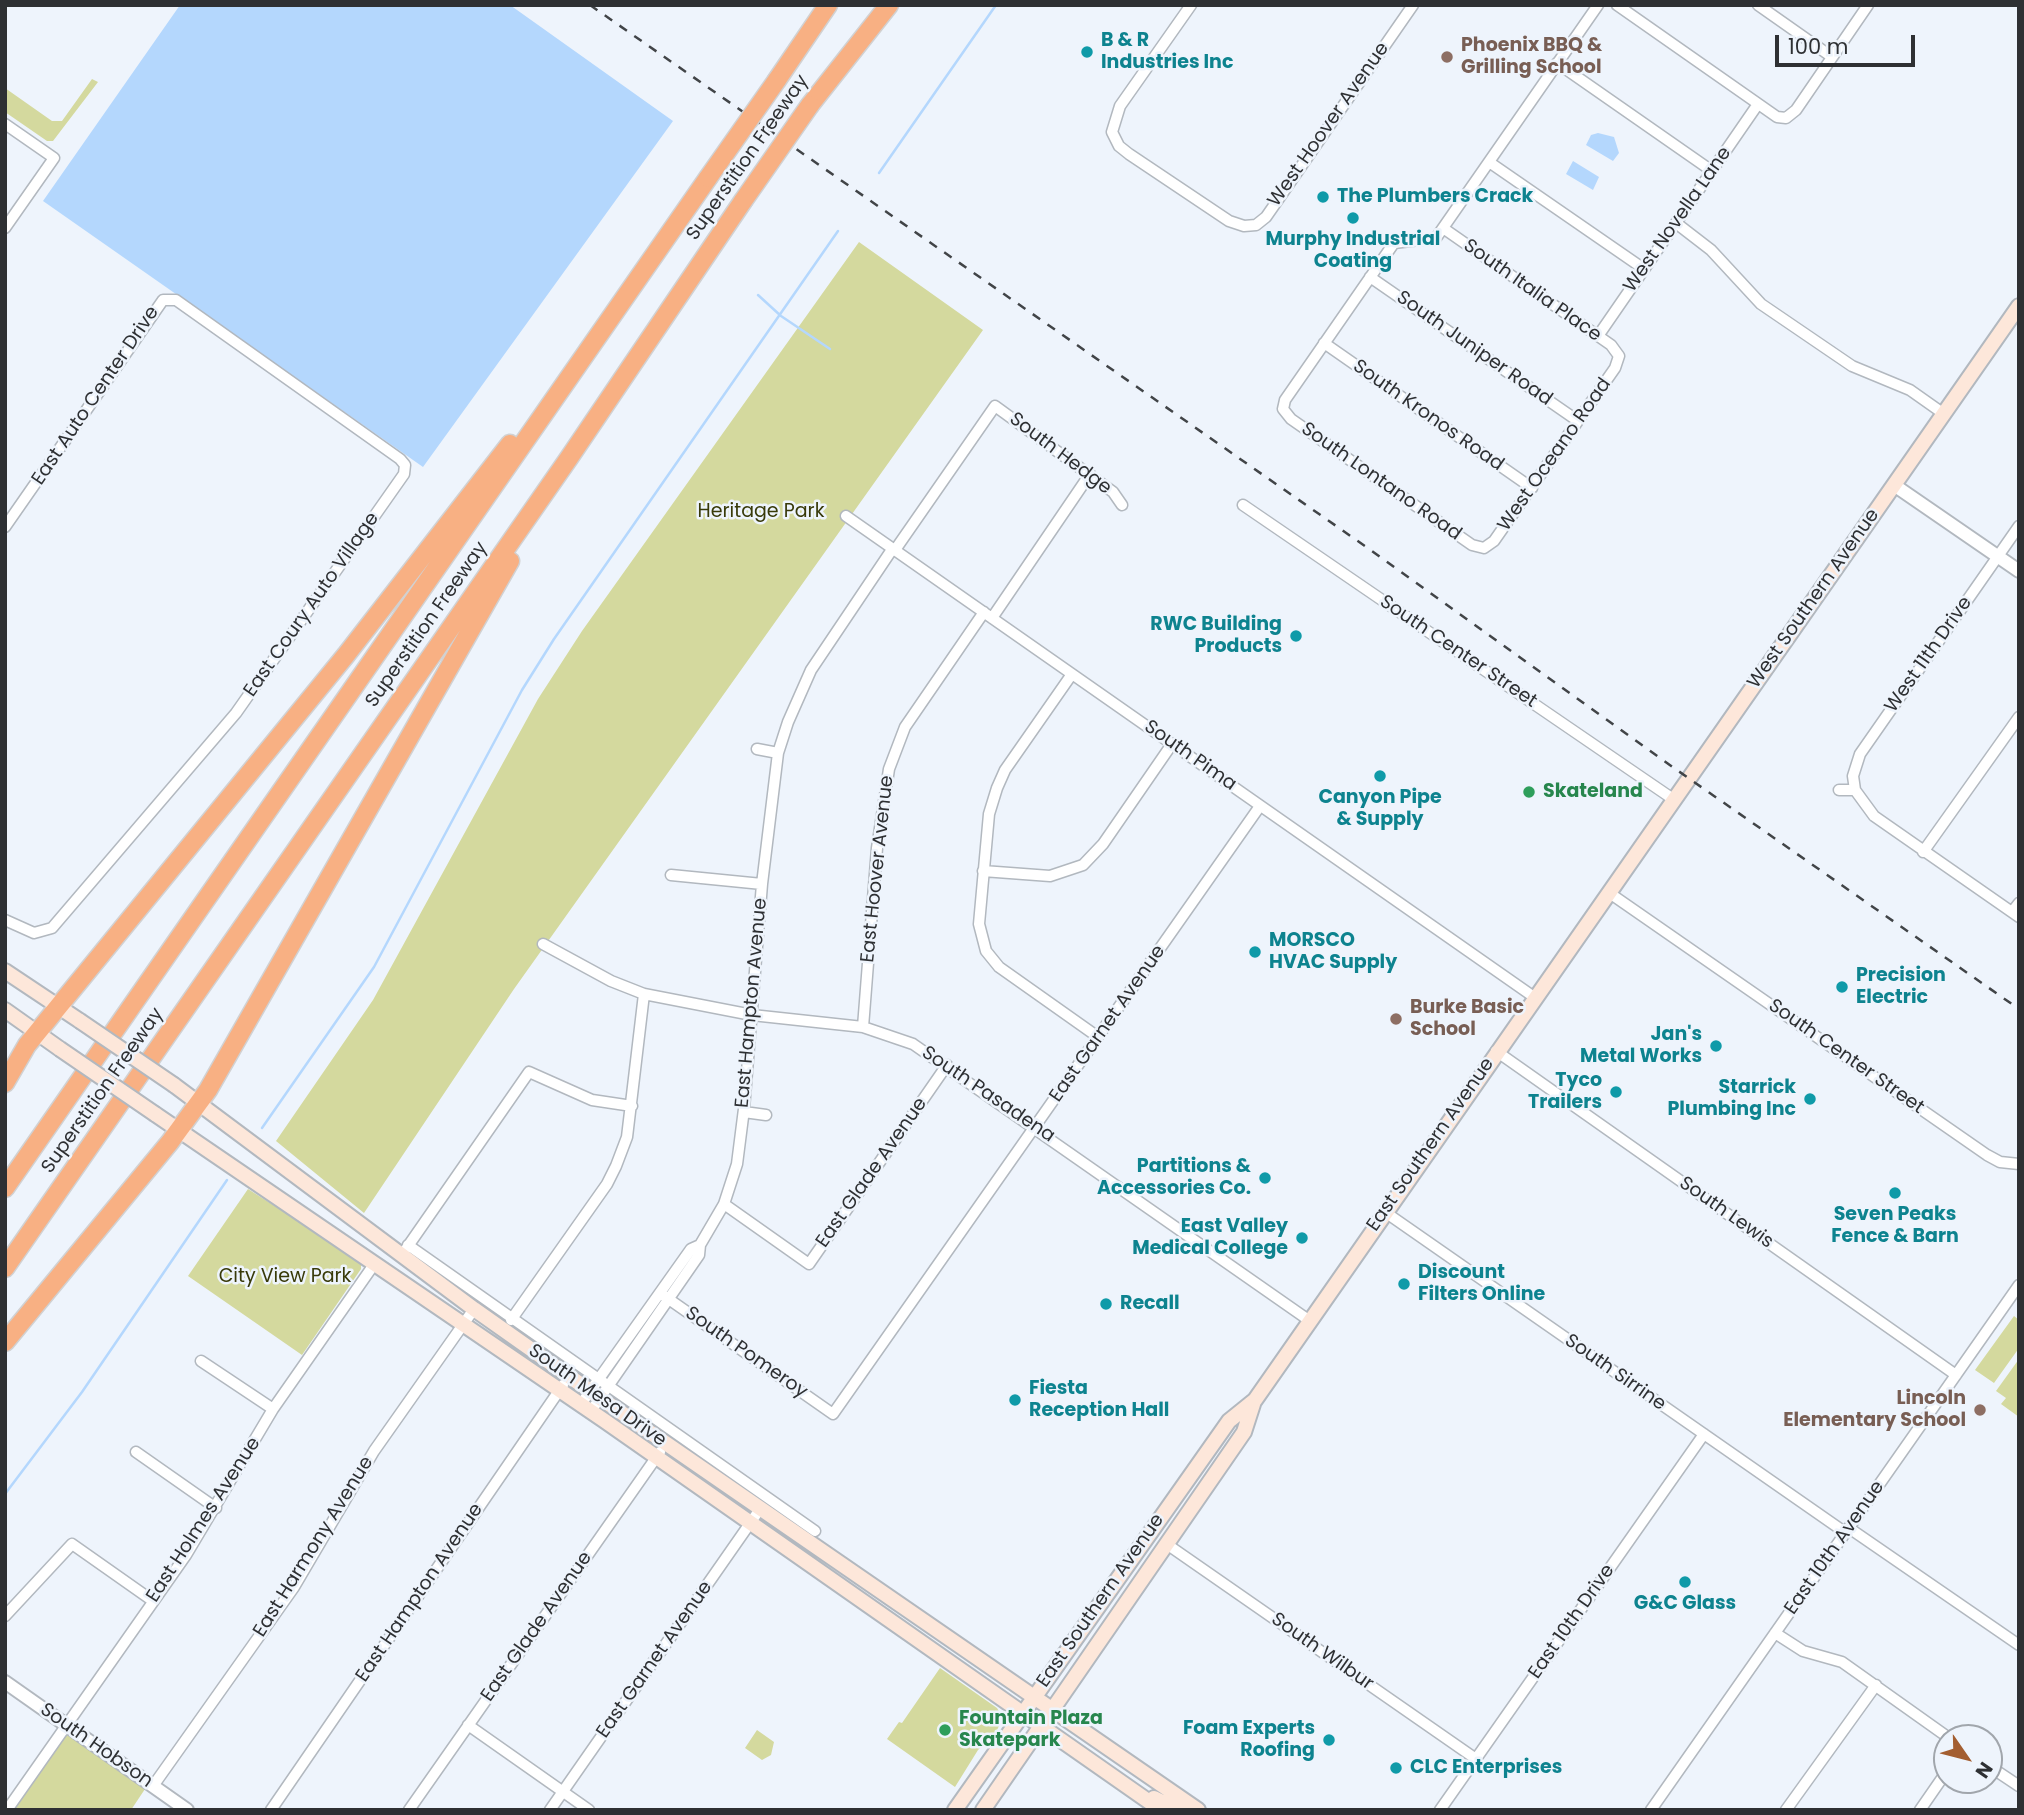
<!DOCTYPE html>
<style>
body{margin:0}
#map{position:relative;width:2024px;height:1815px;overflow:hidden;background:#eef4fc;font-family:Poppins,sans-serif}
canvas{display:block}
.frame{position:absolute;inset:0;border:7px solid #2e3033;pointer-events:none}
.north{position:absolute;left:1933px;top:1724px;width:70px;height:70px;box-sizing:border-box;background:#eef4fc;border:2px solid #a1a6ac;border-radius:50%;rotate:125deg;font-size:19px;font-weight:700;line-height:28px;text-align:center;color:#2e3033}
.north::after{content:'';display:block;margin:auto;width:24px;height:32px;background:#a35e31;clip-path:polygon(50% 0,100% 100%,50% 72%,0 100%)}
.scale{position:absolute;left:1775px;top:35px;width:140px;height:32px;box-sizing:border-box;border:4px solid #2e3033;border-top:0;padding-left:9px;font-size:21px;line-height:24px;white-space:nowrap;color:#2e3033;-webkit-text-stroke:5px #eef4fc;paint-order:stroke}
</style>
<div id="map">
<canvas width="2024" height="1815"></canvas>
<div class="frame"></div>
<div class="north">N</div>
<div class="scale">100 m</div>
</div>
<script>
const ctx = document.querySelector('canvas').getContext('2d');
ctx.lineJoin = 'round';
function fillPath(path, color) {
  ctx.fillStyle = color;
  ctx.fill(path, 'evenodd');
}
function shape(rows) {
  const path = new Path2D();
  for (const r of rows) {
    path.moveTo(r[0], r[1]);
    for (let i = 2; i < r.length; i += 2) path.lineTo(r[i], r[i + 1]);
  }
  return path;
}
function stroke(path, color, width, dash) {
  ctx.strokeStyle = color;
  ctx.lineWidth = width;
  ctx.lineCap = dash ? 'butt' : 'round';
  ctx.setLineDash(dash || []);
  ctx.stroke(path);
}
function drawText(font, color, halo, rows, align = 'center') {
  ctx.font = font + ' Poppins,sans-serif';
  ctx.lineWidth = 5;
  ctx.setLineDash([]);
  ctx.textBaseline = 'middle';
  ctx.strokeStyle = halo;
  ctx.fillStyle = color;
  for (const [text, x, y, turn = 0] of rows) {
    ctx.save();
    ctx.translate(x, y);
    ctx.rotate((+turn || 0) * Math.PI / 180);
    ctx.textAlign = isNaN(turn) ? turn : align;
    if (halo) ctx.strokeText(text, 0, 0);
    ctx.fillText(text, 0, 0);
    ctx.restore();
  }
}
const green = shape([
 [92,79,98,82,53,141,47,141,5,112,5,88,52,121,62,121],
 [859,242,983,330,514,989,364,1213,276,1141,373,1000,538,699,582,631],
 [248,1189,361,1261,361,1269,302,1355,188,1276],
 [2014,1316,2019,1320,2019,1348,1994,1383,1975,1370],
 [2019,1359,2019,1417,2001,1404,2006,1398,1996,1391],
 [940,1668,997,1708,1003,1718,995,1734,978,1750,955,1787,887,1739,899,1722,902,1723],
 [66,1724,149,1783,131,1810,7,1810],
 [757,1730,774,1742,771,1755,762,1760,745,1748]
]);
const water = shape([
 [180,5,510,5,673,121,423,467,43,201],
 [1598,133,1614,137,1619,153,1613,161,1586,145,1591,135],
 [1573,161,1599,177,1593,190,1566,174]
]);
const stream = shape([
 [879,173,996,5],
 [758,295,781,316,830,349],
 [262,1128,374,967,522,690,554,639,838,231],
 [5,1494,82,1392,227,1180]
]);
const minor = shape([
 [1191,5,1120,106,1112,132,1119,146,1129,154,1229,221,1244,226,1256,225,1266,217,1413,5],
 [1617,5,1777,117,1786,118,1796,110,1868,5],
 [1758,5,1832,57],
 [1557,63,1712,171],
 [5,124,54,158,5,228],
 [1489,162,1644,269],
 [1676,223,1711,250,1761,304,1852,366,1910,390,1944,414],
 [1443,228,1611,345,1619,356,1615,368,1494,541,1484,548,1472,545,1291,419,1283,409,1285,400,1394,243,1436,238,1598,5],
 [1370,277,1578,421],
 [1598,336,1758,104],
 [1324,343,1532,488],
 [1243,505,1673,799],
 [846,516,1534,997],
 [2019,526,1860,754,1853,776,1855,790,1874,816,2019,917],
 [5,527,163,300,176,300,400,459,405,465,404,474,236,713,52,928,34,933,5,920],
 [895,550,995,406,1113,492,1122,505],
 [992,618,1090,474],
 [1072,674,1005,770,997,788,989,814,979,924,986,951,999,967,1098,1037],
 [757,749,778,753],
 [1839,790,1855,790],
 [1923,852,2019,717],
 [983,871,1050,876,1083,865,1103,844,1172,744],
 [671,875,762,884],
 [1608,892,1987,1155,2000,1162,2019,1164],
 [2012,912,2019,903],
 [543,944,611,981,644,994,752,1015,863,1027,913,1044,1310,1321],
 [863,1027,877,848,889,769,905,727,984,612],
 [1496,1051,1956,1375],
 [744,1112,766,1115],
 [724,1204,809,1264,947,1065],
 [1385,1212,1846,1533],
 [408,1245,815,1531],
 [406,1249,529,1072,592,1100,632,1106],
 [660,1293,833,1414,1260,806],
 [511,1320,607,1184,616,1166,627,1137,644,994],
 [201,1361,273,1409],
 [581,1404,691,1249,700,1245],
 [591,1411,699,1255,700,1245,724,1204,737,1164,744,1109,762,884,778,753,788,722,811,670,893,548],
 [136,1452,216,1508],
 [1849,1528,2019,1645],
 [1168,1545,1476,1759],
 [5,1616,72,1544,153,1601],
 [1775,1633,1803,1651,1842,1662,1949,1738],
 [468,1725,589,1810],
 [1989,1766,2019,1786],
 [153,1786,294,1587,374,1451,474,1309],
 [7,1810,186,1555,273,1409,375,1263],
 [271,1810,563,1385],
 [409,1810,660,1452],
 [550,1810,760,1509],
 [1440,1810,1704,1434],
 [1651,1810,2019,1285],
 [1786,1810,1876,1685],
 [1920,1810,1947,1771]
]);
const tertiary = shape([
 [1894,485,2019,571],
 [5,1682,187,1810]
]);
const secondary = shape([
 [5,971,80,1021],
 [5,1010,60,1049],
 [174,1085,474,1309,590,1391,1198,1810],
 [155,1114,605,1421,1161,1810],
 [1154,1798,1178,1810],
 [955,1810,1229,1421,1255,1400,1269,1380,2019,306],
 [983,1810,1244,1432,1254,1401]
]);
const motorway = shape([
 [777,80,828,5],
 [810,105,889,5],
 [5,1083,27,1045,346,655,510,444],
 [5,1188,708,178],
 [5,1268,569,458,743,201],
 [5,1342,170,1142,208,1090,510,561]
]);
const rail = shape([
 [590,5,1372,551,1674,768,2019,1009]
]);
const secondaryBridge = shape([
 [80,1021,174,1085],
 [60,1049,155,1114]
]);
const motorwayBridge = shape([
 [708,178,777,80],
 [743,201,810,105]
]);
const markers = [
 [1087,52,7,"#0f9aa8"],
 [1447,57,7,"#8d6e63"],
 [1323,197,7,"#0f9aa8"],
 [1353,218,7,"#0f9aa8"],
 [1296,636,7,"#0f9aa8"],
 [1380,776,7,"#0f9aa8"],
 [1529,792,7,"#2e9e5b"],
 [1255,952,7,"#0f9aa8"],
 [1842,987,7,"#0f9aa8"],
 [1396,1019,7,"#8d6e63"],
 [1716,1046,7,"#0f9aa8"],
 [1616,1092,7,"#0f9aa8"],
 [1810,1099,7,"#0f9aa8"],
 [1265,1178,7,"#0f9aa8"],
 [1895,1193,7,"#0f9aa8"],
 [1302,1238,7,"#0f9aa8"],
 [1404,1284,7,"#0f9aa8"],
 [1106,1304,7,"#0f9aa8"],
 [1015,1400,7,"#0f9aa8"],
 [1980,1410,7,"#8d6e63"],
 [1685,1582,7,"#0f9aa8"],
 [945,1730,7,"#2e9e5b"],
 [1329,1740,7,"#0f9aa8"],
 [1396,1768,7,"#0f9aa8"]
];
const cultureNames = [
 ["B & R",1101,41],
 ["Industries Inc",1101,63],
 ["The Plumbers Crack",1337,197],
 ["Murphy Industrial",1353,240,"center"],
 ["Coating",1353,262,"center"],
 ["RWC Building",1282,625,"right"],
 ["Products",1282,647,"right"],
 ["Canyon Pipe",1380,798,"center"],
 ["& Supply",1380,820,"center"],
 ["MORSCO",1269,941],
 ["HVAC Supply",1269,963],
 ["Precision",1856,976],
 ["Electric",1856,998],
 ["Jan's",1702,1035,"right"],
 ["Metal Works",1702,1057,"right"],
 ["Tyco",1602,1081,"right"],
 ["Trailers",1602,1103,"right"],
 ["Starrick",1796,1088,"right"],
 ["Plumbing Inc",1796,1110,"right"],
 ["Partitions &",1251,1167,"right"],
 ["Accessories Co.",1251,1189,"right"],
 ["Seven Peaks",1895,1215,"center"],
 ["Fence & Barn",1895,1237,"center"],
 ["East Valley",1288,1227,"right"],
 ["Medical College",1288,1249,"right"],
 ["Discount",1418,1273],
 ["Filters Online",1418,1295],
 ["Recall",1120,1304],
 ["Fiesta",1029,1389],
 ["Reception Hall",1029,1411],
 ["G&C Glass",1685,1604,"center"],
 ["Foam Experts",1315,1729,"right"],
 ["Roofing",1315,1751,"right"],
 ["CLC Enterprises",1410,1768]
];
const educationNames = [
 ["Phoenix BBQ &",1461,46],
 ["Grilling School",1461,68],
 ["Burke Basic",1410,1008],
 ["School",1410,1030],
 ["Lincoln",1966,1399,"right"],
 ["Elementary School",1966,1421,"right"]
];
const streetNames = [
 ["West Hoover Avenue",1329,125,-55],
 ["Superstition Freeway",748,158,-55],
 ["West Novella Lane",1678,220,-55],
 ["South Italia Place",1532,291,35],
 ["South Juniper Road",1474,349,35],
 ["East Auto Center Drive",96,396,-56],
 ["South Kronos Road",1428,416,35],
 ["South Hedge",1060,454,37],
 ["West Oceano Road",1555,455,-55],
 ["South Lontano Road",1381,482,35],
 ["West Southern Avenue",1814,599,-55],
 ["East Coury Auto Village",312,605,-55],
 ["Superstition Freeway",427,625,-55],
 ["South Center Street",1458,652,34],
 ["West 11th Drive",1929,655,-55],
 ["South Pima",1190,756,35],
 ["East Hoover Avenue",878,869,-84],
 ["East Hampton Avenue",752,1003,-85],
 ["East Garnet Avenue",1108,1024,-55],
 ["South Center Street",1846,1057,35],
 ["Superstition Freeway",103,1091,-55],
 ["South Pasadena",988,1095,34],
 ["East Southern Avenue",1431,1145,-55],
 ["East Glade Avenue",872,1173,-55],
 ["South Lewis",1726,1213,35],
 ["South Pomeroy",746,1353,35],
 ["South Sirrine",1615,1373,35],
 ["South Mesa Drive",597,1396,35],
 ["East Holmes Avenue",204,1520,-57],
 ["East Harmony Avenue",314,1547,-58],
 ["East 10th Avenue",1835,1548,-55],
 ["East Hampton Avenue",420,1593,-56],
 ["East Southern Avenue",1101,1601,-55],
 ["East 10th Drive",1572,1622,-55],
 ["East Glade Avenue",537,1627,-55],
 ["South Wilbur",1322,1652,35],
 ["East Garnet Avenue",655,1660,-55],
 ["South Hobson",96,1746,35]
];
const parkNames = [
 ["Heritage Park",761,512],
 ["City View Park",285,1277]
];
const leisureNames = [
 ["Skateland",1543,792],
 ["Fountain Plaza",959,1719],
 ["Skatepark",959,1741]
];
fillPath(green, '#d4d99e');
fillPath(water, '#b4d7fd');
stroke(stream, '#b4d7fd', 2.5);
stroke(minor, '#b2b8bf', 13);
stroke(tertiary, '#b2b8bf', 16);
stroke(secondary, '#b2b8bf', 18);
stroke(motorway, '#d1d1d2', 21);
stroke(minor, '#fff', 10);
stroke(tertiary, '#fff', 12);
stroke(secondary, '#fde7da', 14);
stroke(motorway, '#f8b083', 18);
stroke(rail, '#414447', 2.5, [9, 9]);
stroke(secondaryBridge, '#b2b8bf', 18, []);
stroke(motorwayBridge, '#d1d1d2', 21, []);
stroke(secondaryBridge, '#fde7da', 14);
stroke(motorwayBridge, '#f8b083', 18);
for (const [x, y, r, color] of markers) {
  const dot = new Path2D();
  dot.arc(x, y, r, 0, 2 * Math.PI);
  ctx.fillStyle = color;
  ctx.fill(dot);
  stroke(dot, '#eef4fc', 2.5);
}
drawText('bold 19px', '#0d838f', '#eef4fc', cultureNames, 'left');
drawText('bold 19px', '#785e54', '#eef4fc', educationNames, 'left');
drawText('19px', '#2e3033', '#eef4fc', streetNames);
drawText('19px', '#383a09', '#eef4fc', parkNames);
drawText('bold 19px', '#27864d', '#eef4fc', leisureNames, 'left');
</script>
